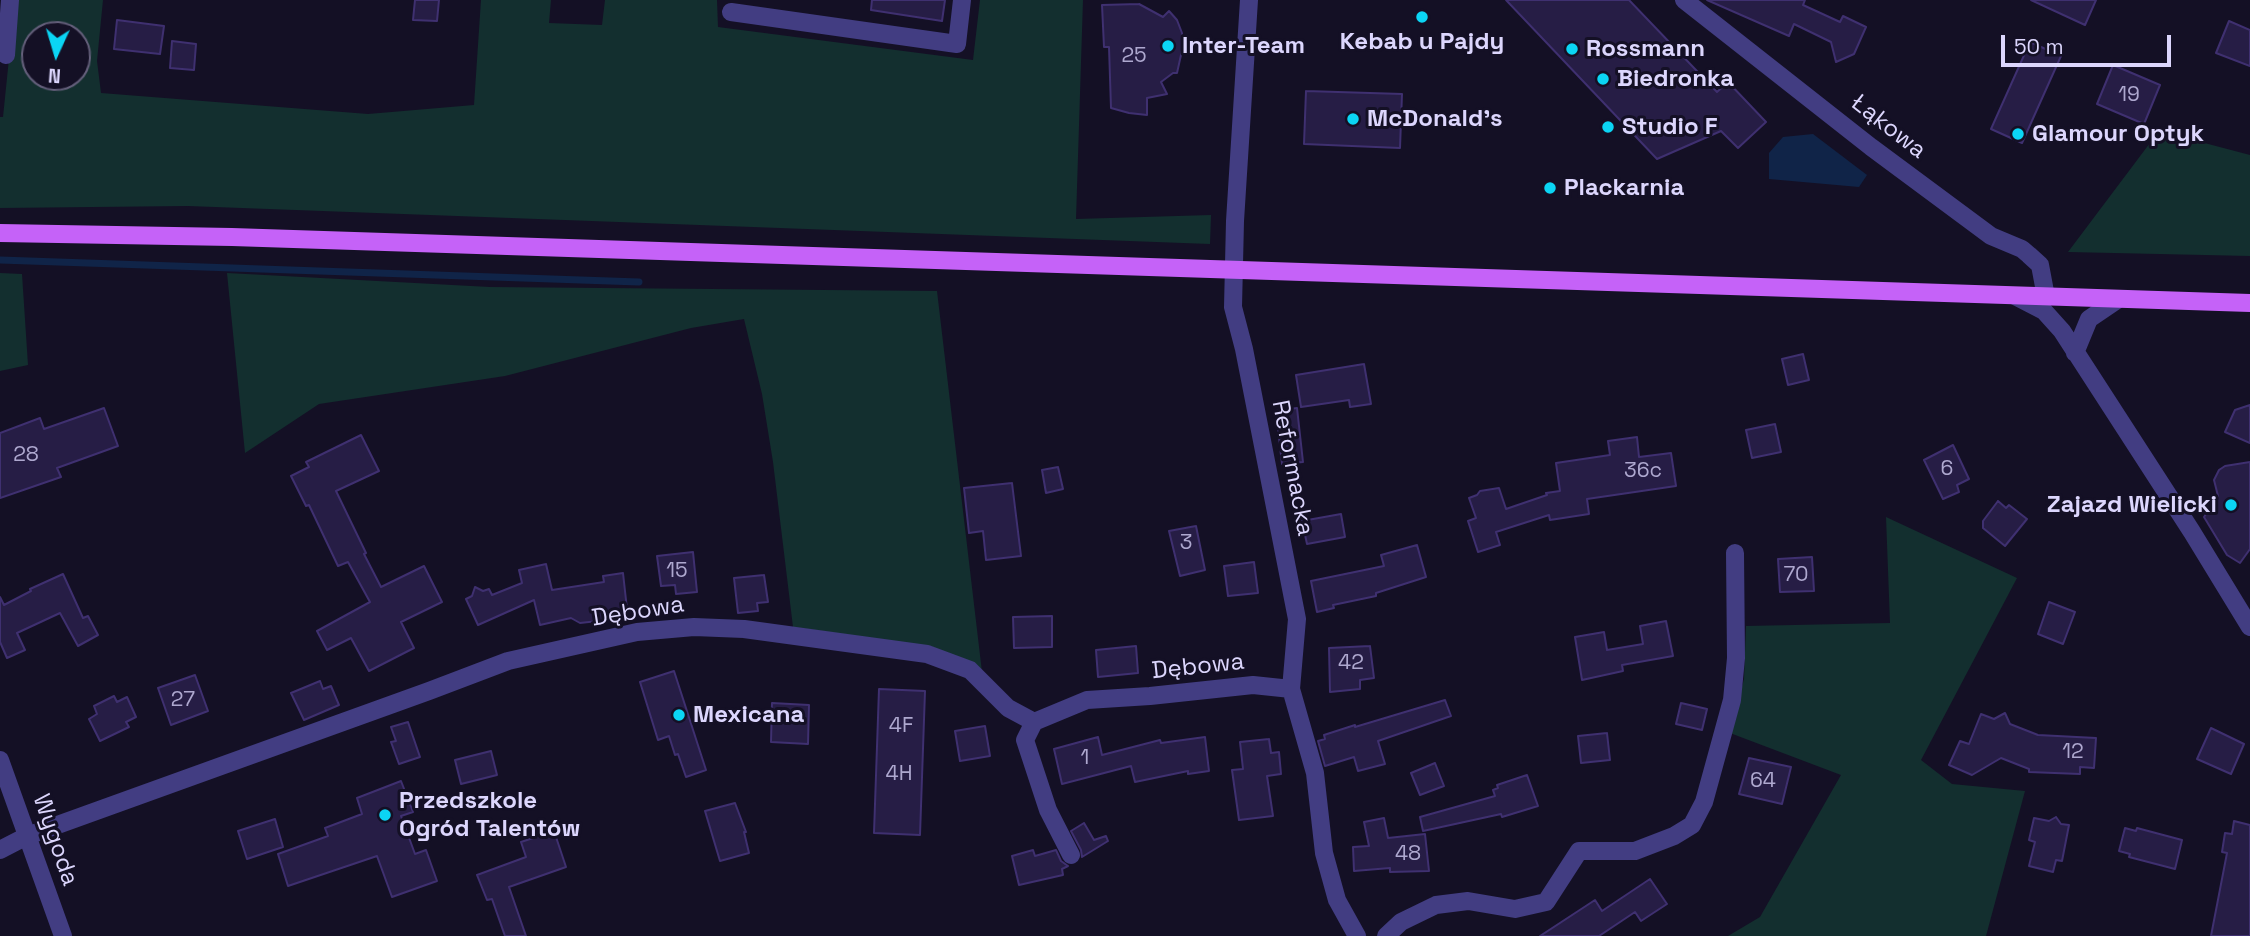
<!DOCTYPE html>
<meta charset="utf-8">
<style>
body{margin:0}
#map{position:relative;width:2250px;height:936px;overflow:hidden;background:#141025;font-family:"Space Grotesk",sans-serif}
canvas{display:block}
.north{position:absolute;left:21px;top:21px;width:70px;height:70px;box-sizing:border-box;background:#141025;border:2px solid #645f7b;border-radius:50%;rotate:184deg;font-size:19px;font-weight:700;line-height:28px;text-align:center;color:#dcd6fd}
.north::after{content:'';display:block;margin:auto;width:24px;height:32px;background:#0bd5f4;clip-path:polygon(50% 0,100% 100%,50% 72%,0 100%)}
.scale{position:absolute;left:2001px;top:35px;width:170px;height:32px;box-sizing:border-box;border:4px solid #dcd6fd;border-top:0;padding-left:9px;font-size:21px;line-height:24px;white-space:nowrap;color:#dcd6fd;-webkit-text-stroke:5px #141025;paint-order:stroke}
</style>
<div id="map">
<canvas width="2250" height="936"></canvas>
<div class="north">N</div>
<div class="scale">50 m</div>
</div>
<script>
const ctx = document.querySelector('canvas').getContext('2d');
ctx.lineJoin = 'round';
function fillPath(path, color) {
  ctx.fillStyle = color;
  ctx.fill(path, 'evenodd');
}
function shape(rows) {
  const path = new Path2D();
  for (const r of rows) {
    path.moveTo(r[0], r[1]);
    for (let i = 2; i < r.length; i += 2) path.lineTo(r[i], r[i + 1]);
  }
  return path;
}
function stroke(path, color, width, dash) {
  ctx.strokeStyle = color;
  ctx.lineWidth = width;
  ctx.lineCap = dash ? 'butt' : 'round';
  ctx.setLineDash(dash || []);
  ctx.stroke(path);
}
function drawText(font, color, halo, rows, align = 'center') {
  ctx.font = font + ' "Space Grotesk",sans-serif';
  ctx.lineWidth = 6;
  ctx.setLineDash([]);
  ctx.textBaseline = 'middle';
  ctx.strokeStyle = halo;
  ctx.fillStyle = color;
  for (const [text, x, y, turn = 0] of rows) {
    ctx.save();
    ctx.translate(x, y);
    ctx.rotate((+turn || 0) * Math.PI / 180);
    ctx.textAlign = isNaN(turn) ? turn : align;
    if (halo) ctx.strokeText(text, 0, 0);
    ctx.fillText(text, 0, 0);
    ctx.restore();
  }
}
const green = shape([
 [15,0,103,0,97,61,101,93,368,114,474,105,481,0,551,0,549,23,602,25,605,0,717,0,718,27,973,60,980,0,1083,0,1076,219,1211,215,1210,244,188,206,0,208,0,117,3,117],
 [35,35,77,35,77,77,35,77],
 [2159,131,2250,155,2250,256,2068,252],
 [0,273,22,274,28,365,0,371],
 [227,273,490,287,937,291,982,672,933,647,793,627,773,462,762,394,744,319,691,328,505,376,319,404,245,453],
 [1886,517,2017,578,1921,760,1952,784,2025,791,1986,936,1728,936,1760,917,1841,775,1730,733,1744,679,1746,626,1890,623]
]);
const water = shape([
 [1813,134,1867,175,1859,187,1769,179,1769,153,1783,137]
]);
const stream = shape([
 [0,260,639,282]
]);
const building = shape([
 [415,0,439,0,437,21,413,20,415,0],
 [872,0,945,0,942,21,871,10,872,0],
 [1506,0,1629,0,1717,92,1728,82,1766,122,1738,148,1721,131,1657,159,1506,0],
 [1707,0,1805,0,1803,5,1840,22,1843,16,1866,27,1854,54,1836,62,1831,42,1794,24,1789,36,1707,0],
 [2031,0,2096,0,2085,25,2031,0],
 [1139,4,1163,17,1169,11,1177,20,1182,33,1183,46,1177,73,1173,73,1161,82,1167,94,1147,98,1147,115,1129,113,1111,108,1109,47,1104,47,1102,5,1139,4],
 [117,20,164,26,160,54,114,49,117,20],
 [2229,21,2250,30,2250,66,2216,53,2229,21],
 [172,41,196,44,194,70,170,68,172,41],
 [2030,42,2061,56,2022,143,1991,129,2030,42],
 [2113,65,2160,85,2144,124,2097,104,2113,65],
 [1306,91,1402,94,1400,148,1304,144,1306,91],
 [1803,354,1809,380,1788,385,1782,359,1803,354],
 [1364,364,1371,404,1350,407,1349,400,1301,407,1296,375,1364,364],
 [2250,405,2250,443,2225,432,2235,410,2250,405],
 [104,408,118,446,57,468,61,477,0,498,0,433,40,418,44,429,104,408],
 [1297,408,1303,462,1282,464,1276,411,1297,408],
 [1775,424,1781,452,1752,458,1746,430,1775,424],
 [361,435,379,471,336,491,366,553,364,554,381,587,424,566,442,602,401,622,414,648,369,671,351,638,327,650,317,631,370,602,348,562,338,566,309,505,306,506,291,476,309,467,306,462,361,435],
 [1637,437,1639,457,1671,453,1676,486,1587,499,1589,514,1550,520,1549,515,1496,532,1500,545,1478,552,1468,521,1476,518,1469,498,1477,495,1480,491,1499,488,1506,509,1547,495,1546,493,1560,491,1556,463,1610,455,1608,441,1637,437],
 [1953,445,1969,479,1957,485,1959,492,1943,499,1924,460,1953,445],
 [2250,462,2250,549,2240,563,2227,555,2204,517,2218,496,2214,480,2219,470,2225,466,2250,462],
 [1058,467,1063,489,1046,493,1042,470,1058,467],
 [1012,483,1021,556,986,560,983,531,969,533,964,488,1012,483],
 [1998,501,2006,508,2009,505,2027,519,2005,546,1983,528,1983,521,1998,501],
 [1341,514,1345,537,1307,544,1302,521,1341,514],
 [1196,526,1205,570,1180,576,1169,531,1196,526],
 [1417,545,1426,577,1376,593,1376,596,1333,605,1334,608,1317,612,1311,581,1384,566,1381,555,1417,545],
 [693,552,697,592,676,594,675,585,661,586,657,556,693,552],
 [1812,557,1814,591,1780,592,1778,559,1812,557],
 [1254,562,1258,593,1228,596,1224,566,1254,562],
 [546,564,552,590,604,582,603,576,623,573,627,609,612,611,607,620,580,623,571,618,540,625,534,600,478,625,466,599,472,596,475,587,483,591,489,589,492,595,522,583,519,570,546,564],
 [63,574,83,618,88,616,98,635,78,646,60,613,17,633,25,650,7,658,0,642,0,597,4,605,31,591,30,589,63,574],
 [764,575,768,602,757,603,758,611,738,613,734,578,764,575],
 [2049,602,2075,612,2063,644,2038,634,2049,602],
 [1052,616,1052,647,1014,648,1013,617,1052,616],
 [1666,621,1673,656,1622,665,1623,671,1582,680,1575,637,1604,632,1607,650,1643,644,1640,626,1666,621],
 [1136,646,1138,673,1098,677,1096,650,1136,646],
 [1370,646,1374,678,1360,680,1360,689,1330,692,1329,648,1370,646],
 [674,671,706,770,686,777,678,754,675,755,669,736,658,740,640,682,674,671],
 [195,675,208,711,171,725,158,688,195,675],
 [320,681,323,689,331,686,339,705,304,720,291,693,320,681],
 [879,689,925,691,920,835,874,833,879,689],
 [114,696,117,702,127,697,136,717,126,722,129,727,100,741,89,719,97,714,94,706,114,696],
 [1445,700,1451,716,1378,741,1385,764,1358,771,1354,757,1325,766,1318,741,1325,739,1324,735,1355,725,1355,727,1445,700],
 [772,703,809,705,808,744,771,742,772,703],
 [1681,703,1707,709,1702,730,1676,724,1681,703],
 [2005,713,2010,724,2038,735,2096,738,2094,768,2080,767,2080,774,2029,772,2029,769,2001,758,1972,775,1949,765,1960,741,1969,744,1981,714,1994,719,2005,713],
 [408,722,420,757,399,764,391,742,396,741,391,727,408,722],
 [985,726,990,756,960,761,955,731,985,726],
 [2211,728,2244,744,2231,774,2197,759,2211,728],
 [1607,733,1610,760,1581,763,1578,736,1607,733],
 [1098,737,1102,755,1160,740,1161,743,1205,737,1209,771,1188,774,1188,771,1135,782,1131,766,1062,784,1054,749,1098,737],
 [1269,739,1271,753,1279,752,1281,774,1267,776,1273,816,1239,820,1232,770,1243,769,1240,742,1269,739],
 [491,751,497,775,461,784,455,760,491,751],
 [1749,758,1791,767,1782,804,1739,794,1749,758],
 [1435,763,1444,786,1420,795,1411,773,1435,763],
 [1527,775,1538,806,1502,817,1501,814,1423,831,1420,817,1495,796,1493,790,1498,788,1497,785,1527,775],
 [401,781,413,812,401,816,415,854,426,850,437,881,392,897,377,856,288,886,278,854,328,836,325,828,362,814,357,798,401,781],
 [735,803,746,832,744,832,749,853,720,861,705,811,735,803],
 [2056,817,2061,824,2069,825,2062,861,2056,860,2053,872,2029,866,2035,842,2029,840,2034,818,2049,821,2056,817],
 [1384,818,1388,838,1425,834,1429,871,1390,872,1390,868,1354,871,1353,847,1369,846,1364,822,1384,818],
 [275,819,283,847,247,859,238,831,275,819],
 [2234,821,2250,825,2250,936,2211,936,2227,853,2222,852,2225,833,2232,834,2234,821],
 [1084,823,1094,840,1106,836,1108,841,1082,857,1081,850,1071,831,1084,823],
 [2125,828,2136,831,2137,828,2182,840,2175,869,2129,857,2130,854,2119,851,2125,828],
 [554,831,566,867,509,887,526,936,505,936,492,899,487,900,477,875,526,857,521,842,554,831],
 [1033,850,1035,856,1056,850,1061,861,1068,866,1062,869,1063,875,1019,885,1012,856,1033,850],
 [1650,879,1667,904,1641,921,1635,912,1599,936,1540,936,1595,900,1602,911,1650,879]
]);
const minor = shape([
 [1249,0,1235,221,1233,307,1244,349,1297,619,1291,689,1315,773,1324,853,1337,900,1357,936],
 [1684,0,1871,147,1991,236,2022,249,2029,255,2040,265,2046,297],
 [731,12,957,44,962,0],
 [6,55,10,0],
 [2015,296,2044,311,2062,331,2192,532,2250,627],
 [2075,353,2089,319,2117,300],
 [1034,722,1025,740,1048,810,1071,855],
 [0,760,63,936],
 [0,850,27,836,429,691,508,661,637,632,694,627,744,629,927,654,970,670,1008,708,1034,722,1087,700,1150,696,1253,685,1291,689],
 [1386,936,1401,922,1436,905,1468,901,1515,909,1546,902,1579,851,1635,851,1674,836,1692,825,1704,802,1732,700,1736,658,1735,553]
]);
const major = shape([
 [0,233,232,237,2250,303]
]);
const markers = [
 [1422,17,7,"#0bd5f4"],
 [1168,46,7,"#0bd5f4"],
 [1572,49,7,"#0bd5f4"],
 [1603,79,7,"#0bd5f4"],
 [1353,119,7,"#0bd5f4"],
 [1608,127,7,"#0bd5f4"],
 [2018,134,7,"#0bd5f4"],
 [1550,188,7,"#0bd5f4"],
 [2231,505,7,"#0bd5f4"],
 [679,715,7,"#0bd5f4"],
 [385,815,7,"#0bd5f4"]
];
const numberNames = [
 ["25",1134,56],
 ["19",2129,95],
 ["28",26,455],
 ["6",1947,469],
 ["36c",1643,471],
 ["3",1186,543],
 ["15",677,571],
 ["70",1796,575],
 ["42",1351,663],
 ["27",183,700],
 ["4F",901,726],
 ["12",2073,752],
 ["1",1085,758],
 ["4H",899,774],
 ["64",1763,781],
 ["48",1408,854]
];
const poiNames = [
 ["Kebab u Pajdy",1422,42,"center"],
 ["Inter-Team",1182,46],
 ["Rossmann",1586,49],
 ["Biedronka",1617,79],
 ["McDonald's",1367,119],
 ["Studio F",1622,127],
 ["Glamour Optyk",2032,134],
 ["Plackarnia",1564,188],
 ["Zajazd Wielicki",2217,505,"right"],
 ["Mexicana",693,715],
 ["Przedszkole",399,801],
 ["Ogród Talentów",399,829]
];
const streetNames = [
 ["Łąkowa",1888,127,38],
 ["Reformacka",1292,468,79],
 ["Dębowa",638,612,-9],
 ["Dębowa",1198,667,-6],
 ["Wygoda",55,840,71]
];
fillPath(green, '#132f2f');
fillPath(water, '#102448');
stroke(stream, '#102448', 7);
fillPath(building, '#261d45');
stroke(building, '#3f3070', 2);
stroke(minor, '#423d82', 18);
stroke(major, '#c562f8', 18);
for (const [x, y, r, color] of markers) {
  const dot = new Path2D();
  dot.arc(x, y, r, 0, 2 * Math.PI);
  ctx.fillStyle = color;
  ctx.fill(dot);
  stroke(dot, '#141025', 2.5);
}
drawText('21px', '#aea8cf', null, numberNames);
drawText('bold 24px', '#dcd6fd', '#141025', poiNames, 'left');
drawText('24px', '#dcd6fd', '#141025', streetNames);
</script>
